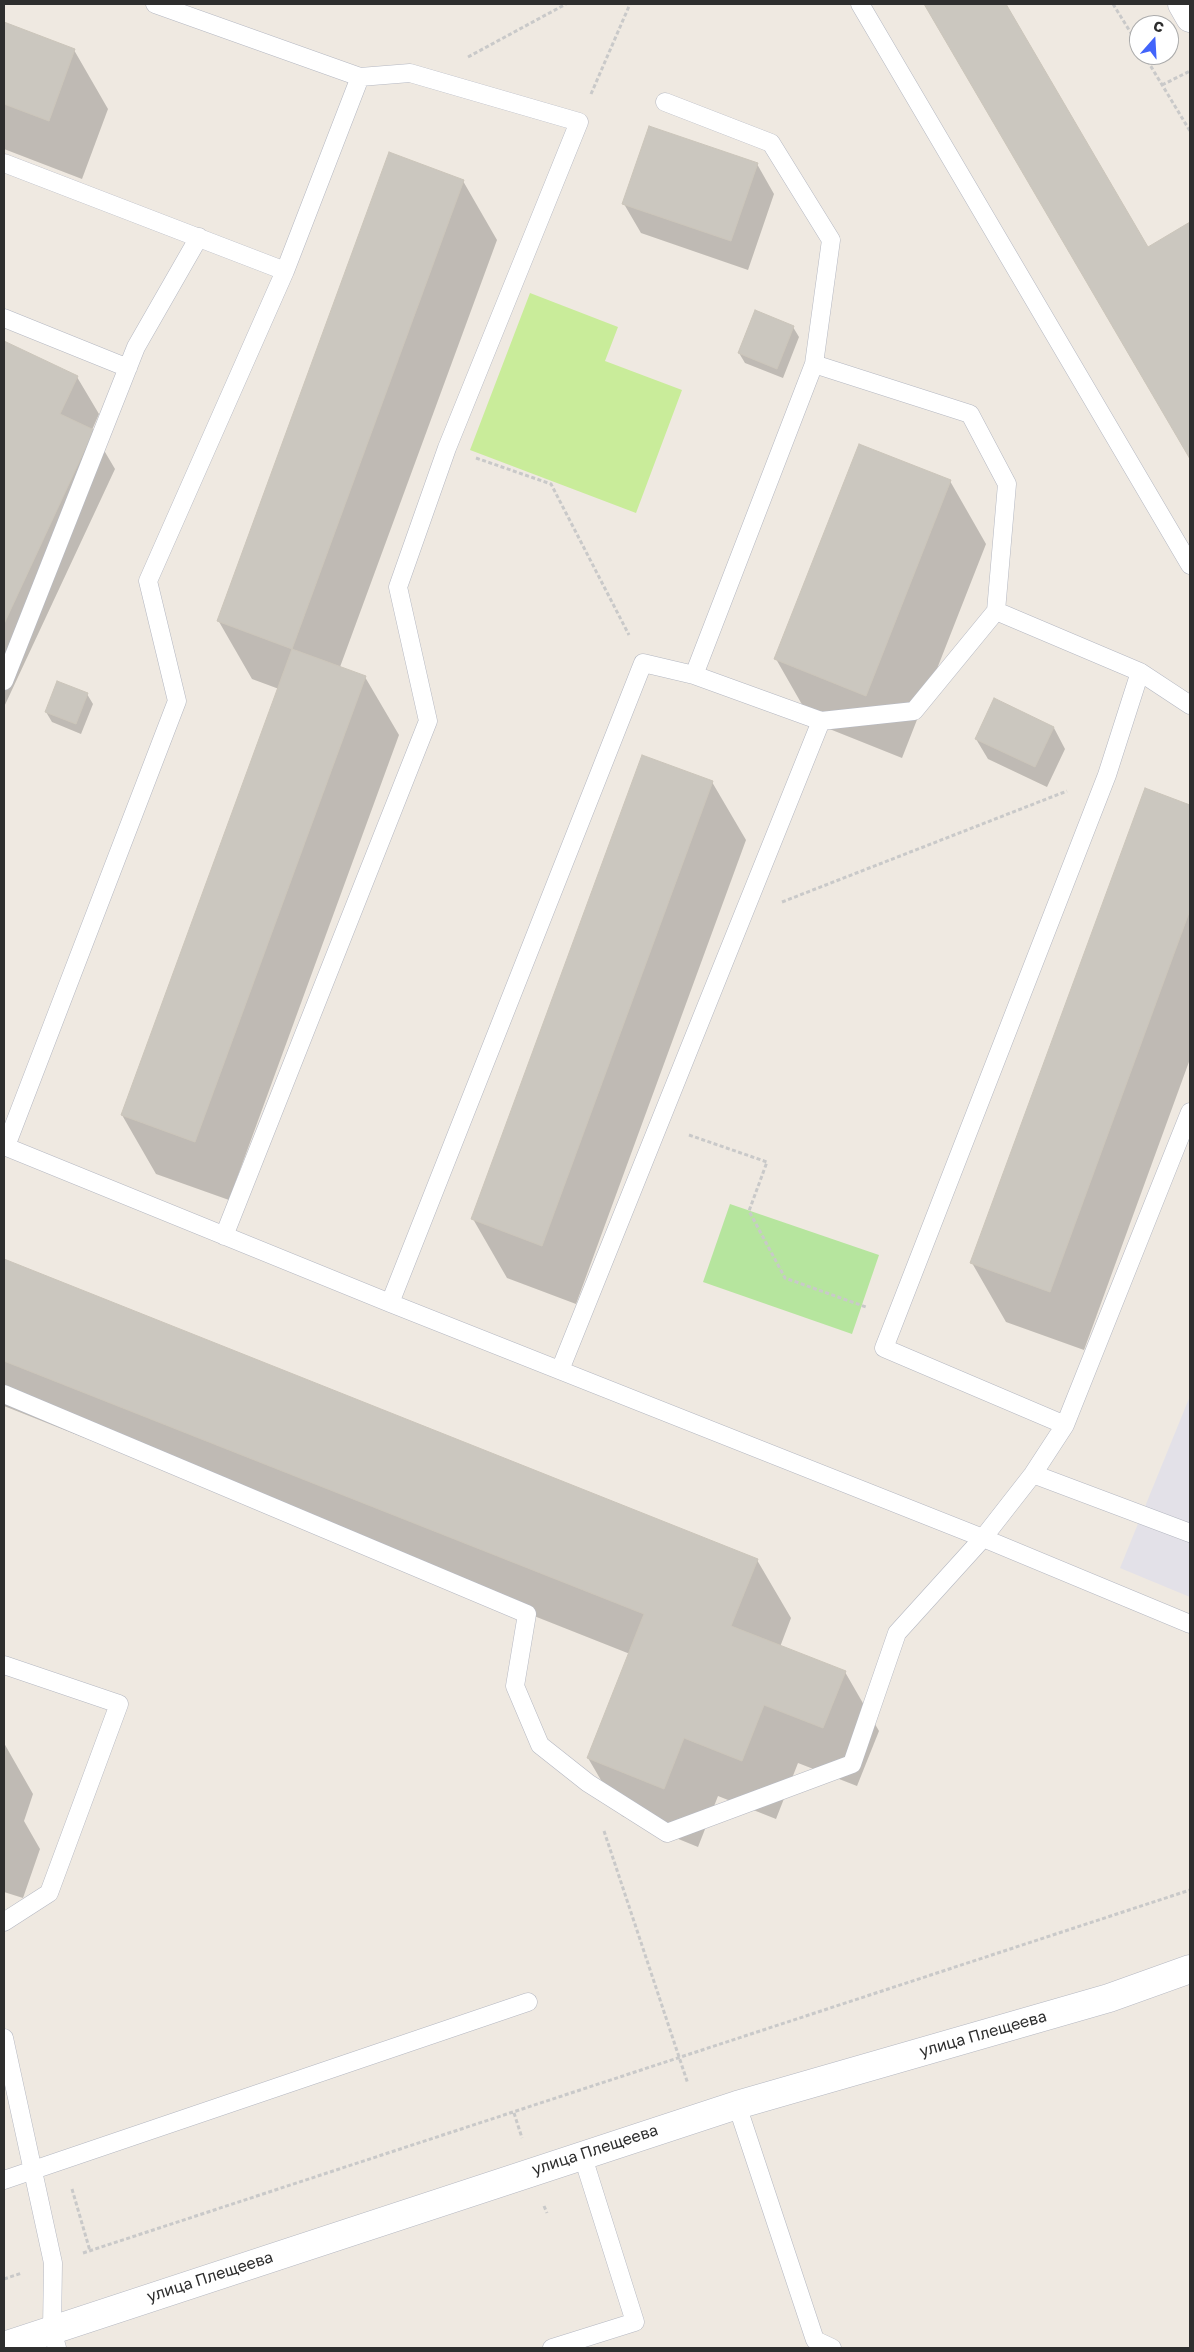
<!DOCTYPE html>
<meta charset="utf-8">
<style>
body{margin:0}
#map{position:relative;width:1194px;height:2352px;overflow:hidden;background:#efe9e1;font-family:"Golos Text",sans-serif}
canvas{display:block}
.frame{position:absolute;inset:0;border:5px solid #2e2e2e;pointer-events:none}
.north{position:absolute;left:1129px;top:15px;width:50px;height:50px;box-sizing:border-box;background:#fff;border:1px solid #ababab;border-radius:50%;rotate:19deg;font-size:14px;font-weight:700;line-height:20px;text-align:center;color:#2e2e2e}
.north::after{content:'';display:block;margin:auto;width:18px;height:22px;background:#4264fb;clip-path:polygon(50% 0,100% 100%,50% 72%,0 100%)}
</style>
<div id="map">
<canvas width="1194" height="2352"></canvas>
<div class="frame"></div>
<div class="north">С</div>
</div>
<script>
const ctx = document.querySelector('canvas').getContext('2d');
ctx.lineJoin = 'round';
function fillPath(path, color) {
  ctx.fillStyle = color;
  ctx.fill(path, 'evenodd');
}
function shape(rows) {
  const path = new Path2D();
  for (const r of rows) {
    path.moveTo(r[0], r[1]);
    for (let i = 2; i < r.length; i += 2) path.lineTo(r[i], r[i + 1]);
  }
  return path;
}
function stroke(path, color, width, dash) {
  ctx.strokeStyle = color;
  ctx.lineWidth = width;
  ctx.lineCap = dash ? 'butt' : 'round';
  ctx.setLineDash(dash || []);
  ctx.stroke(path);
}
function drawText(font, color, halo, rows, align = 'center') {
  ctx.font = font + ' "Golos Text",sans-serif';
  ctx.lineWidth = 4;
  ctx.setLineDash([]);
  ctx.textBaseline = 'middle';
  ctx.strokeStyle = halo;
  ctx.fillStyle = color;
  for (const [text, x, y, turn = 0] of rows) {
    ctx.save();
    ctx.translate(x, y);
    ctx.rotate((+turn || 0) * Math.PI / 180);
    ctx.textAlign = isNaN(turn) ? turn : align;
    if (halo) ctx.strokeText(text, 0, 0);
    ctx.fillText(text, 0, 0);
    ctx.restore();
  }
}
const industrial = shape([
 [1190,1396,1190,1597,1120,1568]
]);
const green = shape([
 [730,1204,879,1255,852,1334,703,1282]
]);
const pitch = shape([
 [530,293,618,327,605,361,682,390,636,513,470,450]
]);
const shadow = shape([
 [925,4,1004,4,1148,249,1190,224,1190,458],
 [4,23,74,50,108,109,82,179,4,149],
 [757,164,774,194,748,270,641,233,624,204],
 [463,181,497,240,340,667,365,677,399,735,229,1200,156,1174,122,1115,279,689,252,679,218,620],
 [793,327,799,337,783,378,745,363,739,353],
 [4,343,77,377,99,414,92,430,115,469,4,707],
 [950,481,986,544,902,758,812,722,776,659],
 [87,694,93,704,81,734,52,722,46,712],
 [994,700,1054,728,1065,749,1047,787,988,759,976,739],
 [712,782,746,840,576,1304,507,1278,473,1219],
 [1145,790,1190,807,1190,1059,1084,1350,1006,1322,972,1263],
 [4,1261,757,1560,791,1618,780,1647,845,1672,879,1731,857,1786,798,1763,776,1819,718,1796,698,1847,622,1816,588,1758,630,1654,4,1406],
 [4,1743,33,1794,24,1821,40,1849,23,1898,4,1892]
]);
const building = shape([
 [924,4,1006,4,1148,247,1190,222,1190,459,924,4],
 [4,22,75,49,49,121,4,104,4,22],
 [649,126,758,163,731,241,622,204,649,126],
 [389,152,464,180,292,649,217,621,389,152],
 [755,310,794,326,777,369,738,353,755,310],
 [4,341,78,376,60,414,94,430,4,624,4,341],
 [859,444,951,480,866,696,774,659,859,444],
 [292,649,366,676,195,1142,121,1115,292,649],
 [57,681,88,693,76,724,45,712,57,681],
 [994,698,1054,727,1035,767,975,739,994,698],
 [642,755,713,781,542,1246,471,1219,642,755],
 [1145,788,1190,805,1190,910,1050,1292,970,1263,1145,788],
 [4,1259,758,1559,731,1626,846,1671,823,1728,764,1705,742,1761,684,1738,664,1789,587,1758,644,1614,4,1361,4,1259]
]);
const path = shape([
 [1113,4,1139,46],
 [1144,55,1190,131],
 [468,57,566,4],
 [1162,85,1190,71],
 [591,94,630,4],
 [476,458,551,484,629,635],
 [782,902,1067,791],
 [689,1135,767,1162,749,1211,785,1278,866,1307],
 [604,1831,688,2084],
 [514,2113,522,2138],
 [72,2189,90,2251],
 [544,2206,547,2213],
 [83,2253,1190,1890],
 [4,2279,22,2273]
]);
const lane = shape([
 [155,4,360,77,410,73,579,122,447,448,398,587,428,721,224,1236],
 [860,4,1190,565],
 [665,102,771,143,831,240,814,364],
 [4,163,285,271],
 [4,318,128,368],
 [4,681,136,347,199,237],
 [821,721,694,675,814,364,970,414,1007,484,996,611],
 [4,1146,390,1303,983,1538,1190,1624],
 [6,1146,177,701,148,581,285,271,360,77],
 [390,1303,643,663,694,675],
 [560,1370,821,721,914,711,996,611,1140,672,1190,705],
 [4,1394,527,1614,515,1686,540,1745,588,1783,667,1833,852,1764,897,1633,983,1538,1033,1474,1065,1425,1190,1112],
 [1065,1425,884,1348,1107,775,1140,672],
 [1033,1474,1190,1533],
 [4,1665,119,1704,49,1893,4,1922],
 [4,2038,53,2263,52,2330,57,2348],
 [737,2105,815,2340,832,2348],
 [4,2180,528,2002],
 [552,2348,635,2322,582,2154]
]);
const secondary = shape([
 [1182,4,1190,18],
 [4,2346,737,2105,1109,1998,1190,1969]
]);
const streetNames = [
 ["улица Плещеева",983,2034,-16],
 ["улица Плещеева",595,2150,-18],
 ["улица Плещеева",210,2277,-18]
];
fillPath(industrial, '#e3e1e8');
fillPath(green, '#b6e59e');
fillPath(pitch, '#c9ec9a');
fillPath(shadow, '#0003');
fillPath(building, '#cbc7bf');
stroke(building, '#cbc5ba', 1);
stroke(lane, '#b4b7c1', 19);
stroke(secondary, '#b4b7c1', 29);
stroke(path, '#c9c9c9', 3, [4, 2.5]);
stroke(lane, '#fff', 18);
stroke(secondary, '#fff', 28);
drawText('16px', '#2e2e2e', '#fff', streetNames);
</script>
